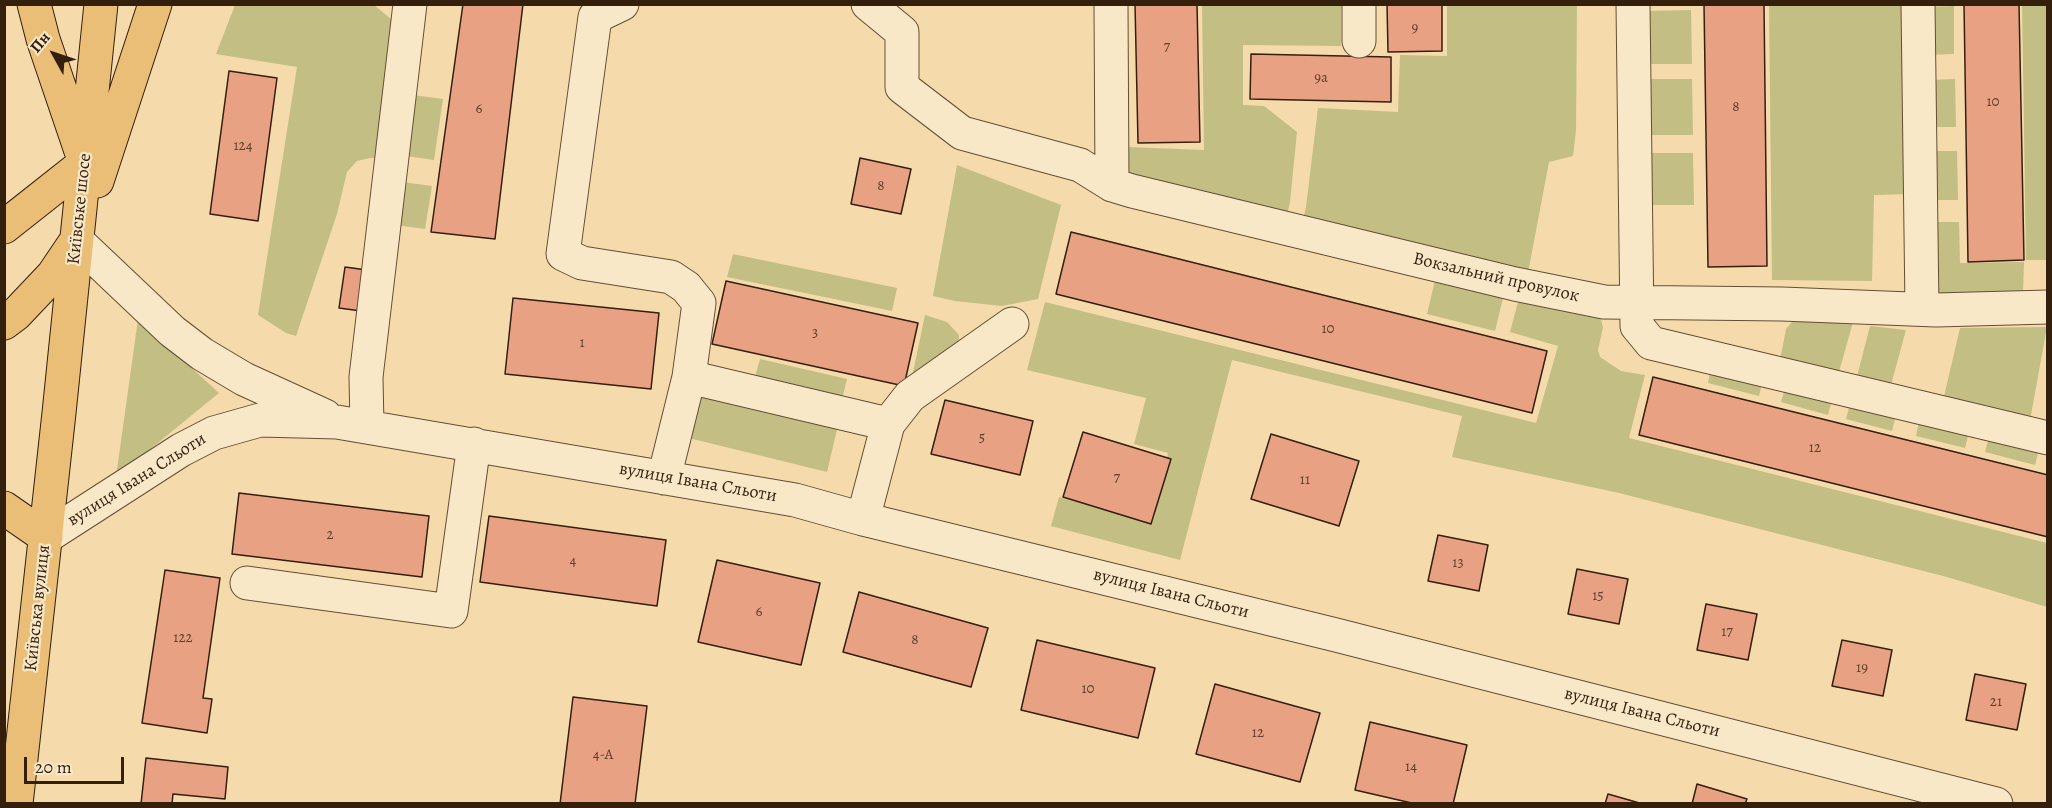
<!DOCTYPE html>
<html>
<head>
<meta charset="utf-8">
<style>
	body { margin:0 }
	#map { position:relative; width:2052px; height:808px; overflow:hidden; background:#f5dbab; font-family:Alegreya,serif }
	canvas { display:block }
	.frame { position:absolute; inset:0; border:6px solid #341f0d; pointer-events:none }
	.north { position:absolute; left:24px; top:24px; width:60px; height:60px; -webkit-text-stroke:4px #f8e8c8; paint-order:stroke; rotate:310deg; font-size:16px; font-weight:700; line-height:24px; text-align:center; color:#341f0d }
	.north::after { content:''; display:block; margin:auto; width:21px; height:27px; background:#341f0d; clip-path:polygon(50% 0,100% 100%,50% 72%,0 100%) }
	.scale { position:absolute; left:24px; top:757px; width:100px; height:27px; box-sizing:border-box; border:3px solid #341f0d; border-top:0; padding-left:8px; font-size:18px; line-height:21px; white-space:nowrap; color:#341f0d; -webkit-text-stroke:4px #f8e8c8; paint-order:stroke }
</style>
</head>
<body>
<div id="map">
<canvas width="2052" height="808"></canvas>
<div class="frame"></div>
<div class="north">Пн</div>
<div class="scale">20 m</div>
</div>
<script>
const ctx = document.querySelector('canvas').getContext('2d');
ctx.lineJoin = 'round';
function paint(path, color) {
  ctx.fillStyle = color;
  ctx.fill(path, 'evenodd');
}
function shape(rows) {
  const path = new Path2D();
  for (const r of rows) {
    path.moveTo(r[0], r[1]);
    for (let i = 2; i < r.length; i += 2) path.lineTo(r[i], r[i + 1]);
  }
  return path;
}
function trace(path, color, width, dash) {
  ctx.strokeStyle = color;
  ctx.lineWidth = width;
  ctx.lineCap = dash ? 'butt' : 'round';
  ctx.setLineDash(dash || []);
  ctx.stroke(path);
}
function label(font, color, halo, rows, align = 'center') {
  ctx.font = font + ' Alegreya,serif';
  ctx.lineWidth = 4.5;
  ctx.setLineDash([]);
  ctx.textBaseline = 'middle';
  ctx.strokeStyle = halo;
  ctx.fillStyle = color;
  for (const [text, x, y, turn = 0] of rows) {
    ctx.save();
    ctx.translate(x, y);
    ctx.rotate((+turn || 0) * Math.PI / 180);
    ctx.textAlign = isNaN(turn) ? turn : align;
    if (halo) ctx.strokeText(text, 0, 0);
    ctx.fillText(text, 0, 0);
    ctx.restore();
  }
}
paint(shape([
	[235,5,374,5,391,19,395,37,380,158,370,158,357,161,347,172,337,214,296,336,286,333,258,315,297,67,216,54],
	[1202,5,1341,5,1341,46,1243,45,1243,105,1264,106,1297,132,1290,202,1286,219,1128,181,1128,147,1204,150],
	[1447,5,1577,5,1576,130,1573,156,1549,162,1527,278,1302,224,1306,207,1318,108,1398,112,1400,55,1447,56],
	[1769,5,1911,5,1913,194,1874,195,1872,281,1772,280],
	[2022,5,2047,5,2047,260,2026,260],
	[1954,6,1954,54,1927,55,1926,7],
	[1691,10,1692,64,1647,64,1646,11],
	[1647,79,1692,79,1693,135,1648,135],
	[1955,79,1956,127,1928,127,1928,80],
	[413,95,443,99,434,160,406,156],
	[1929,151,1957,151,1958,200,1930,200],
	[1648,153,1693,153,1694,205,1649,205],
	[957,165,1061,205,1038,299,1002,306,955,301,933,296],
	[402,182,432,186,425,229,396,225],
	[1930,222,1959,222,1960,263,2024,262,2023,292,1941,293,1936,291],
	[733,254,897,288,892,311,727,277],
	[1437,272,1505,290,1495,331,1427,314],
	[1520,294,1596,314,1601,320,1603,327,1598,350,1600,357,1621,371,1645,375,1629,438,2047,543,2047,607,1947,577,1619,493,1452,457,1462,416,1232,360,1180,560,1051,526,1059,497,1153,521,1168,453,1134,444,1146,398,1027,370,1045,302,1536,423,1558,346,1510,332],
	[925,315,947,322,959,335,959,344,911,382],
	[1855,315,1837,379,1779,365,1786,329,1797,316],
	[138,319,219,393,116,477],
	[1870,326,1906,330,1889,392,1855,384],
	[2047,327,2029,426,1942,405,1960,328],
	[760,359,847,379,841,403,753,384],
	[1711,367,1763,379,1759,396,1708,383],
	[1786,385,1833,396,1828,415,1781,402],
	[701,389,839,421,827,472,689,438],
	[1851,400,1897,411,1892,431,1846,419],
	[1920,417,1970,428,1965,448,1916,436],
	[1990,433,2040,445,2035,465,1985,452]
]), '#c2be84');
const building = shape([
	[463,4,523,4,495,239,431,232,463,4],
	[1135,4,1197,4,1200,142,1138,143,1135,4],
	[1387,4,1442,4,1442,51,1388,52,1387,4],
	[1704,4,1764,4,1767,266,1708,267,1704,4],
	[1964,4,2019,4,2024,260,1968,262,1964,4],
	[1251,54,1391,57,1391,102,1250,99,1251,54],
	[229,71,277,78,258,221,210,214,229,71],
	[860,158,911,169,901,214,851,204,860,158],
	[1071,232,1547,351,1532,413,1056,294,1071,232],
	[345,267,367,270,361,311,339,308,345,267],
	[726,281,918,323,904,386,712,344,726,281],
	[513,298,659,313,651,389,505,374,513,298],
	[1653,377,2048,475,2048,537,1639,435,1653,377],
	[945,400,1033,421,1020,475,931,454,945,400],
	[1083,432,1171,459,1151,524,1063,497,1083,432],
	[1271,434,1359,461,1339,526,1251,499,1271,434],
	[239,493,429,516,422,577,232,554,239,493],
	[489,516,666,540,657,606,480,582,489,516],
	[1438,535,1488,545,1479,591,1428,581,1438,535],
	[717,560,820,583,801,665,698,642,717,560],
	[1577,569,1628,579,1619,624,1568,614,1577,569],
	[165,570,220,578,203,698,212,699,207,733,142,723,165,570],
	[859,592,988,628,971,687,843,652,859,592],
	[1706,604,1757,614,1748,660,1697,650,1706,604],
	[1037,640,1155,668,1138,738,1021,710,1037,640],
	[1842,640,1892,650,1883,696,1832,686,1842,640],
	[1975,674,2026,684,2017,730,1966,720,1975,674],
	[1215,684,1320,713,1300,782,1196,754,1215,684],
	[573,697,647,706,635,804,560,804,573,697],
	[1370,722,1467,745,1453,804,1416,804,1355,790,1370,722],
	[146,758,228,767,225,799,173,794,172,804,141,804,146,758],
	[1697,784,1747,799,1745,804,1692,804,1697,784],
	[1608,794,1643,804,1605,804,1608,794]
]);
paint(building, '#e8a183');
trace(building, '#341f0d', 1.5);
const minor = shape([
	[622,4,595,17,563,254,582,263,671,277,686,287,699,303,689,377,664,478],
	[868,4,902,32,902,87,962,133,1080,165,1112,185,1132,191,1515,284,1604,302,1782,304,1936,310,2048,307],
	[1111,4,1112,185],
	[1359,4,1359,41],
	[1633,4,1637,326,1651,343,2048,438],
	[1918,4,1922,309],
	[77,241,172,331,202,354,244,379,325,416],
	[689,377,888,424],
	[367,426,366,377,410,4],
	[863,519,888,424,910,396,1012,324],
	[46,537,181,450,214,433,260,420,337,422,795,500,863,519,1336,635,1996,804],
	[247,583,451,611,474,444]
]);
const major = shape([
	[34,4,43,39,81,151],
	[97,181,155,4],
	[4,227,85,163],
	[4,323,16,314,53,275,76,241],
	[4,508,46,537],
	[16,804,59,413,101,4]
]);
trace(minor, '#644e34', 35);
trace(major, '#341f0d', 35);
trace(minor, '#f8e8c8', 33);
trace(major, '#eabe76', 33);
label('15px', '#61402a', null, [
	["9",1415,28],
	["7",1167,47],
	["9а",1321,78],
	["10",1993,102],
	["8",1736,107],
	["6",479,109],
	["124",243,146],
	["8",881,186],
	["10",1328,329],
	["3",815,333],
	["1",582,343],
	["5",982,438],
	["12",1815,448],
	["7",1117,478],
	["11",1305,480],
	["2",330,535],
	["4",573,561],
	["13",1458,563],
	["15",1598,596],
	["6",759,612],
	["17",1727,632],
	["122",183,638],
	["8",915,640],
	["19",1862,668],
	["10",1088,689],
	["21",1996,702],
	["12",1258,733],
	["4-А",603,755],
	["14",1411,767]
]);
label('18px', '#341f0d', '#f8e8c8', [
	["Київське шосе",80,209,-84],
	["Вокзальний провулок",1496,278,13],
	["вулиця Івана Сльоти",137,480,-32],
	["вулиця Івана Сльоти",698,483,10],
	["вулиця Івана Сльоти",1171,594,14],
	["Київська вулиця",38,608,-84],
	["вулиця Івана Сльоти",1642,713,14]
]);
</script>
</body>
</html>
